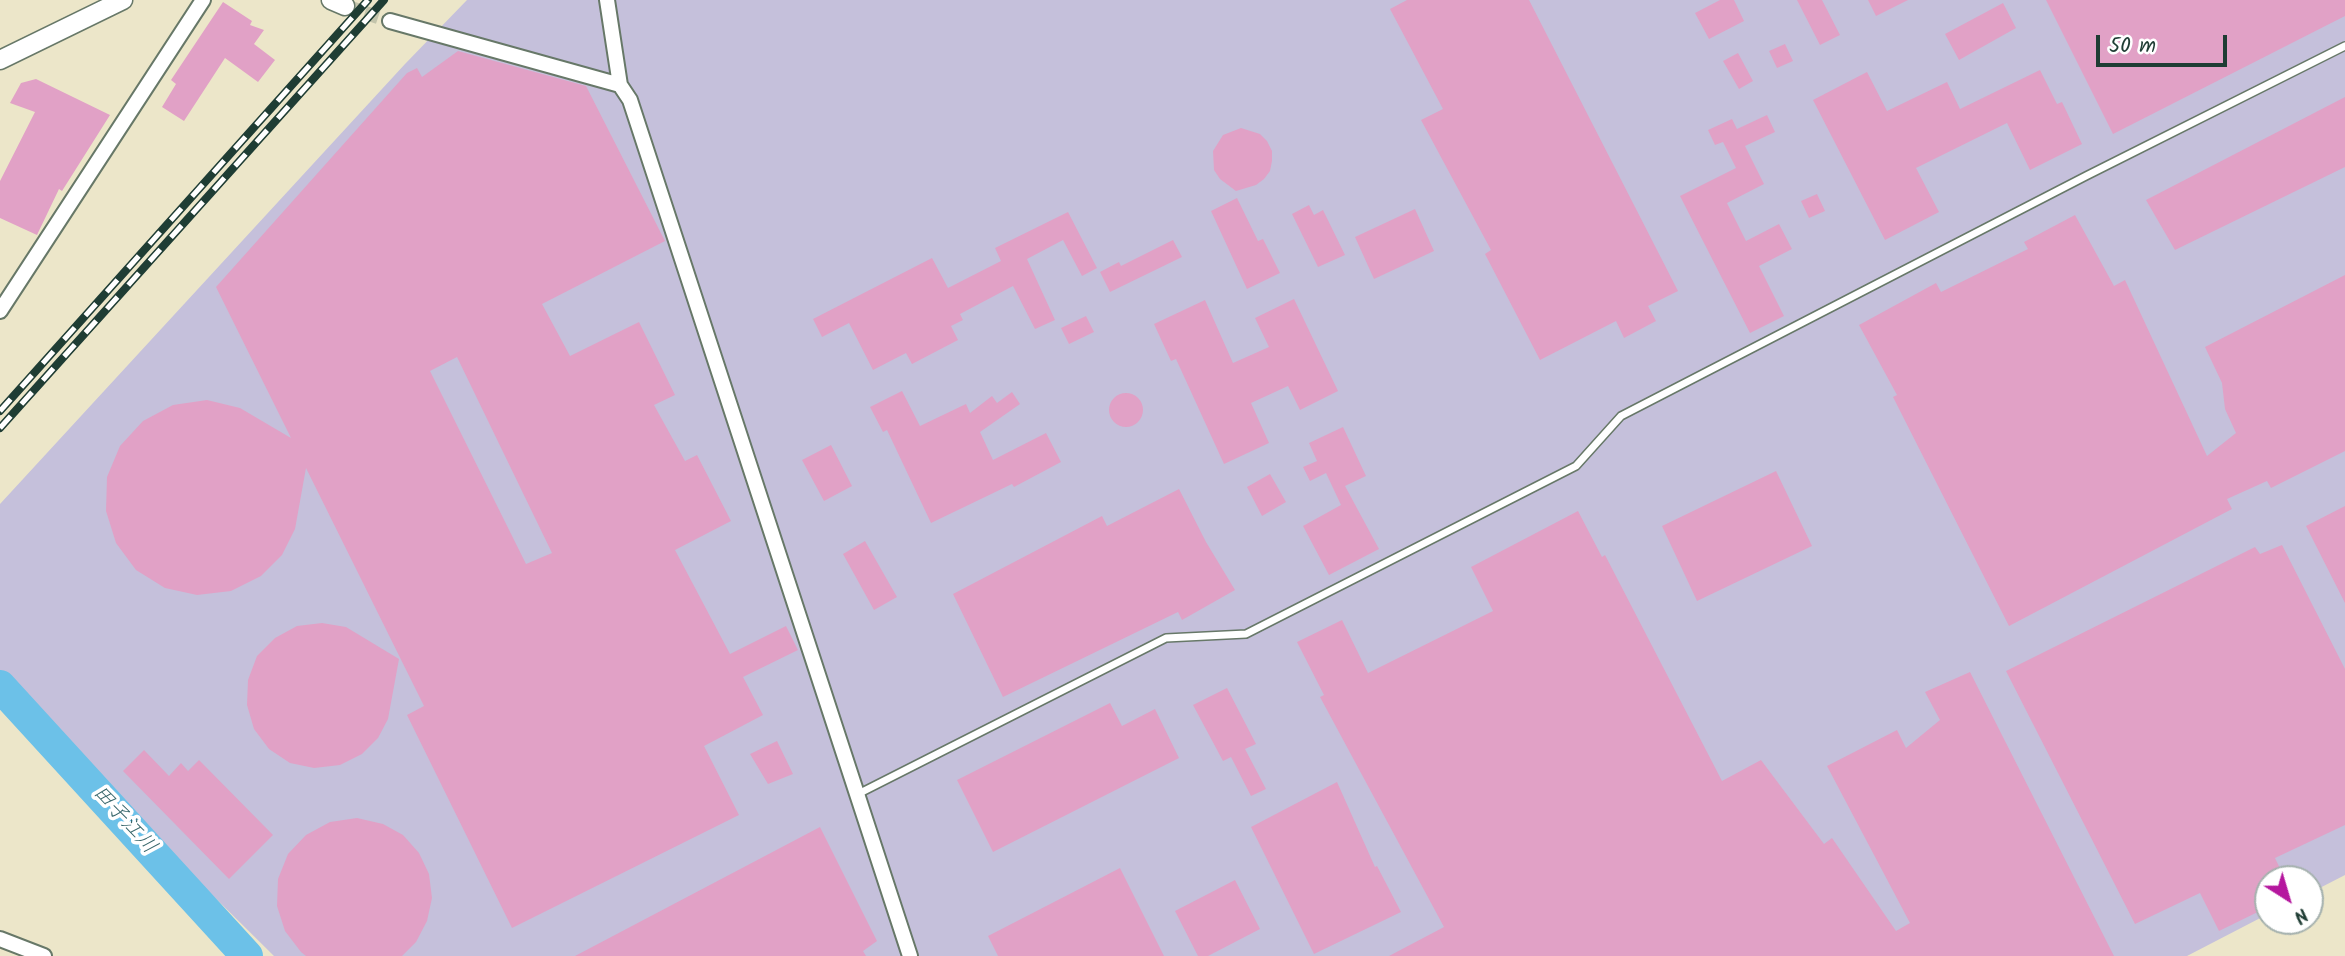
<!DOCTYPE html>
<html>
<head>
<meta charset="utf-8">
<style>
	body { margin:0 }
	#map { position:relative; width:2345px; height:956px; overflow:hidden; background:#ece6c9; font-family:Kalam,sans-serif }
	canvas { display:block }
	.north { position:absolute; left:2254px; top:865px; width:70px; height:70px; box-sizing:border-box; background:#fff; border:2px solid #a5b1ae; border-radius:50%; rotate:143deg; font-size:19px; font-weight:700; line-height:28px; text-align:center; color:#1f3d34 }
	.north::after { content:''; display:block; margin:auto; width:24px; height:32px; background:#b5179e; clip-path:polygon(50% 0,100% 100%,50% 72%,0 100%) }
	.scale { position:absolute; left:2096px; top:35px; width:131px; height:32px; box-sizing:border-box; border:4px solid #1f3d34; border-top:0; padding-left:9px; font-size:21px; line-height:24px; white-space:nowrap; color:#1f3d34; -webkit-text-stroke:5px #fff; paint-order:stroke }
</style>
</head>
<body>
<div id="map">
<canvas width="2345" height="956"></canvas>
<div class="north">N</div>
<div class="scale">50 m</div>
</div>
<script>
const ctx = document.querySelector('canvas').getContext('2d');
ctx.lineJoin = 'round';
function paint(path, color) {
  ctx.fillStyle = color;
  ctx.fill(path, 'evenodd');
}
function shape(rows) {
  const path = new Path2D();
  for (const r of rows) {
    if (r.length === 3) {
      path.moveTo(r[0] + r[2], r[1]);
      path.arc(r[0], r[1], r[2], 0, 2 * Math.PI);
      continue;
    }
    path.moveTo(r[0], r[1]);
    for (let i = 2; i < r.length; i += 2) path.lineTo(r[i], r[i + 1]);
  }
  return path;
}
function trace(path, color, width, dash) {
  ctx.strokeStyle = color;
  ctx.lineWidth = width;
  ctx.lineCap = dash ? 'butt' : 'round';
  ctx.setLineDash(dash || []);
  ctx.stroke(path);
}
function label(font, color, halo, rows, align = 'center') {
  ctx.font = font + ' Kalam,"Klee One",sans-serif';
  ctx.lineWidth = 7;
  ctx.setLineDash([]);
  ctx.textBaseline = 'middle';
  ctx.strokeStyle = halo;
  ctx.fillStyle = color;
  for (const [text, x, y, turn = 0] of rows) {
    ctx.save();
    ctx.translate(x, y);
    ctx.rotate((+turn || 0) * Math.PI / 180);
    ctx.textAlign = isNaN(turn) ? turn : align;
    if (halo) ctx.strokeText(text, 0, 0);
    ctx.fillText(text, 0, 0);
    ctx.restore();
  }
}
paint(shape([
	[467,0,2345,0,2345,875,2310,893,2310,879,2268,879,2268,914,2187,956,274,956,0,685,0,504,405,64]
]), '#c5c0db');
trace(shape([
	[0,686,247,956]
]), '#6cc1e8', 32);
paint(shape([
	[1407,0,1529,0,1678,291,1648,306,1656,321,1624,338,1616,321,1540,360,1485,254,1491,250,1421,120,1443,109,1390,9],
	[1720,0,1734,0,1744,21,1709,39,1695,13],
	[1797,0,1822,0,1840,35,1820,45],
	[1868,0,1908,0,1876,16],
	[2046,0,2345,0,2345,16,2113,134],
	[223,2,252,21,250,25,264,30,254,44,275,60,258,82,225,58,184,121,162,107,176,84,171,80],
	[2003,3,2016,28,1959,60,1945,34],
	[1785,44,1793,61,1777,68,1769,51],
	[458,51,586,86,665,241,542,304,570,356,639,322,675,395,654,405,685,461,697,455,731,521,675,550,730,654,786,626,798,650,743,677,763,715,704,746,739,815,512,928,407,715,424,706,306,468,295,529,282,555,261,576,231,591,197,595,165,588,136,570,116,543,106,511,107,477,120,446,143,421,173,405,207,400,240,408,291,438,216,287,407,73,417,68,422,77],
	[457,357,552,553,526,564,430,371],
	[1738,53,1753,81,1739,89,1723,61],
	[2040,70,2057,104,2062,102,2082,144,2030,170,2007,123,1916,168,1939,212,1885,240,1813,100,1867,72,1887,111,1947,82,1960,109],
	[36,79,110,115,62,191,59,189,37,235,0,218,0,181,35,112,10,103,21,83],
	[2345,97,2345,167,2175,250,2146,200],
	[1767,115,1775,132,1745,146,1764,184,1727,203,1746,241,1779,224,1792,249,1759,266,1784,316,1750,333,1680,196,1736,168,1723,142,1715,145,1708,130,1732,119,1737,129],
	[1241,128,1260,134,1267,141,1272,151,1272,161,1270,171,1264,179,1256,185,1236,191,1220,179,1214,170,1213,151,1223,135],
	[1817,194,1825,211,1809,218,1801,201],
	[1237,198,1258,241,1263,239,1280,273,1247,289,1211,211],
	[1309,205,1314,215,1323,210,1345,255,1318,267,1292,214],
	[1415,209,1434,251,1374,279,1355,237],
	[1068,212,1097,268,1082,276,1063,240,1027,259,1055,320,1035,329,1013,286,960,314,963,320,951,326,958,340,912,364,906,353,873,370,849,323,822,337,813,319,932,258,948,288,1001,261,995,248],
	[2075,215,2114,286,2125,280,2207,456,2236,433,2225,409,2222,383,2205,347,2345,275,2345,451,2271,488,2267,481,2227,499,2232,509,2009,626,1893,397,1897,395,1859,325,1936,283,1941,292,2028,249,2024,242],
	[1173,240,1182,257,1110,292,1100,272,1119,262,1121,266],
	[1294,299,1338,391,1300,410,1288,386,1251,403,1269,443,1224,464,1176,359,1171,361,1154,324,1205,300,1233,363,1269,347,1255,318],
	[1086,316,1094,332,1069,344,1061,328],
	[902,391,920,426,966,404,970,413,992,396,997,403,1012,392,1020,404,980,432,993,460,1046,433,1061,462,1014,487,1012,484,931,523,887,430,883,432,870,407],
	[1126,410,17],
	[1343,427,1366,476,1345,486,1379,549,1329,575,1303,526,1341,505,1326,473,1310,481,1303,467,1317,461,1309,443],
	[831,445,852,486,824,501,802,460],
	[1776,471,1812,546,1697,601,1662,526],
	[1270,474,1286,502,1262,516,1247,487],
	[1179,489,1206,542,1235,590,1182,620,1178,612,1003,697,953,594,1102,516,1107,526],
	[2345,506,2345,603,2306,526],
	[1578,511,1602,557,1605,555,1722,781,1761,760,1824,844,1832,838,1896,931,1910,923,1827,766,1897,730,1906,748,1940,720,1925,692,1970,672,2114,956,1389,956,1444,927,1320,697,1324,695,1297,642,1342,620,1368,673,1493,611,1471,567],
	[865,541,897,597,874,610,843,554],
	[2282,545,2345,669,2345,825,2275,858,2285,879,2268,879,2268,907,2219,931,2200,893,2135,924,2006,671,2255,547,2260,554],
	[322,623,346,627,399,659,388,719,378,738,362,754,340,765,314,768,290,763,269,749,254,729,247,705,248,680,257,656,275,638,297,626],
	[1227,688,1256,744,1245,749,1266,789,1251,796,1231,757,1223,761,1193,705],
	[1110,703,1122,726,1155,709,1179,758,993,852,957,780],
	[777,741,793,774,768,784,750,754],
	[144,750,169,776,181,763,188,771,199,760,273,835,229,879,123,771],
	[1337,782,1375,867,1377,866,1401,912,1314,954,1251,827],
	[357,818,383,824,403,835,419,853,429,874,432,898,427,921,416,942,402,956,306,956,301,952,285,931,277,906,278,879,288,854,306,835,330,822],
	[820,827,877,941,863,951,866,956,575,956],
	[1120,868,1164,956,998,956,988,936],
	[1235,880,1260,929,1208,956,1198,956,1175,911]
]), '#e1a1c6');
trace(shape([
	[345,6,390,21]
]), '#c3c4ab', 14, [14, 7]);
const service = shape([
	[858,794,1166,638,1246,634,1576,466,1621,416,2086,176,2345,46]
]);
const minor = shape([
	[607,0,620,85],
	[390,21,620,85,630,100,910,956],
	[0,311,203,0],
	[0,939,44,956]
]);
const tertiary = shape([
	[331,0,345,6],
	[0,60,123,0]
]);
trace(service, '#677868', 10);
trace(minor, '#677868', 18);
trace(tertiary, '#677868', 21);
trace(service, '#fff', 7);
trace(minor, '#fff', 14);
trace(tertiary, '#fff', 18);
const rail = shape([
	[0,411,368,0],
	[0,428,384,0]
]);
trace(rail, '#1f3d34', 8);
trace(rail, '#fff', 5, [16]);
label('italic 21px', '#36656a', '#fff', [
	["田子江川",123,821,48]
]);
</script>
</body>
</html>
